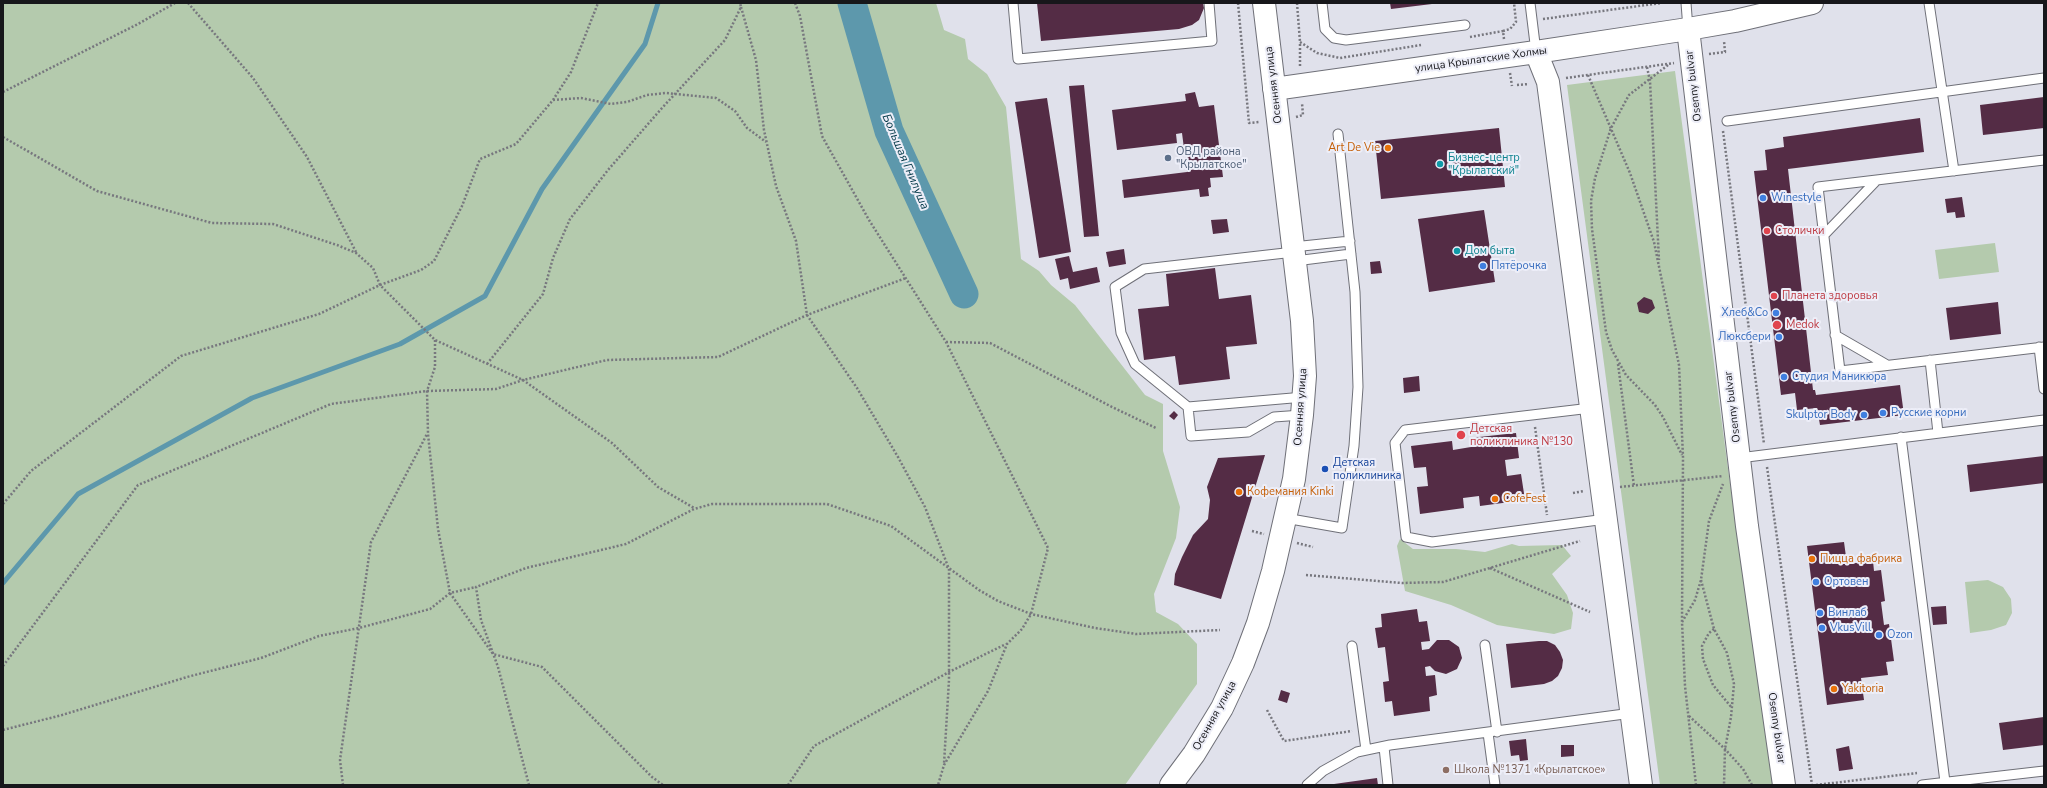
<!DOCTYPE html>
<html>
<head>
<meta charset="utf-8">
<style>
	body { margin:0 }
	#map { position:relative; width:2047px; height:788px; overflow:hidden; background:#e0e1eb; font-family:"Nunito Sans",sans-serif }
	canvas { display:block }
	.frame { position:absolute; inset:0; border:4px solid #17171b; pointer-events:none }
</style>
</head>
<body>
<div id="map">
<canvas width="2047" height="788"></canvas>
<div class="frame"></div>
</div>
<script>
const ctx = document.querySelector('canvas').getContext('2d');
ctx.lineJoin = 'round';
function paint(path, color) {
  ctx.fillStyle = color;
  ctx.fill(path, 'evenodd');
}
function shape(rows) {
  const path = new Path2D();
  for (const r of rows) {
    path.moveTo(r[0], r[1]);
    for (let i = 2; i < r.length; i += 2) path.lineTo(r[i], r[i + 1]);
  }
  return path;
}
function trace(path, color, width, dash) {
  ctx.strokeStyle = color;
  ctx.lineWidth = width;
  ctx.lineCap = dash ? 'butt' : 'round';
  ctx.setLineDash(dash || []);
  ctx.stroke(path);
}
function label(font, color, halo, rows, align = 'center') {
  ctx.font = font + ' "Nunito Sans",sans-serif';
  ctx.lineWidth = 4;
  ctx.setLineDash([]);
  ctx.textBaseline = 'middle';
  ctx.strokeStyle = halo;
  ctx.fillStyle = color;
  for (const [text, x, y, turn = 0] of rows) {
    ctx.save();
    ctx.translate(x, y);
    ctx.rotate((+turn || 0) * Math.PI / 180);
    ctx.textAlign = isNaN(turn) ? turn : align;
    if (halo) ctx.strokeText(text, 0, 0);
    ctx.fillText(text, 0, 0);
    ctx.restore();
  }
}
paint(shape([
	[3,3,936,3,944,30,965,39,968,59,987,74,1006,107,1021,259,1039,271,1051,285,1075,305,1145,395,1163,404,1163,451,1180,507,1176,538,1154,594,1156,612,1178,624,1197,644,1197,684,1125,785,3,785],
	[1675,71,1729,476,1774,785,1660,785,1567,85],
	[1995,243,1999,272,1939,279,1935,250],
	[1400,539,1413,549,1456,549,1485,552,1512,544,1519,546,1562,545,1571,556,1552,574,1567,595,1573,613,1571,629,1554,634,1497,625,1451,605,1405,591,1397,546],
	[1988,580,2003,587,2011,599,2012,613,2006,625,1991,630,1970,633,1965,582]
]), '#b4caad');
trace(shape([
	[3,583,78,494,252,398,400,344,485,296,542,189,645,44,658,3]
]), '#5d98ac', 5);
trace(shape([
	[852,3,889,131,964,294]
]), '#5d98ac', 29);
paint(shape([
	[1037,3,1203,3,1204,8,1199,20,1192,25,1179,29,1041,41],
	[1390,3,1432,3,1432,4,1391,9],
	[1084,85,1099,236,1084,237,1069,86],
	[1195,92,1199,107,1214,105,1223,177,1210,178,1211,187,1208,188,1209,196,1200,197,1199,189,1124,198,1122,180,1187,172,1182,133,1176,134,1177,143,1117,150,1112,110,1186,101,1185,94],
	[2044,97,2044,128,1983,135,1980,105],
	[1047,98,1071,252,1039,258,1015,102],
	[1920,118,1924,152,1788,169,1813,390,1815,390,1816,395,1900,385,1904,415,1820,425,1817,408,1797,410,1795,393,1781,395,1754,171,1767,170,1765,150,1784,147,1783,137],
	[1499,128,1505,187,1381,199,1375,141],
	[1962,197,1965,217,1956,218,1955,212,1947,213,1945,199],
	[1484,210,1495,282,1429,292,1418,219],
	[1227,219,1229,232,1213,234,1211,220],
	[1124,249,1126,264,1109,267,1106,252],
	[1069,256,1073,272,1097,267,1100,282,1070,289,1068,278,1060,280,1055,259],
	[1380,261,1382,273,1371,274,1370,262],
	[1215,268,1219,299,1251,295,1257,344,1226,347,1230,379,1179,385,1175,356,1144,360,1138,309,1169,306,1166,274],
	[1644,297,1652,300,1655,308,1648,314,1639,312,1637,303],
	[1998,302,2001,334,1950,340,1946,308],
	[1419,376,1420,391,1404,393,1403,378],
	[1174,411,1178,415,1174,420,1169,416],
	[1516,433,1519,458,1505,460,1507,476,1521,474,1525,500,1480,506,1479,496,1463,498,1464,508,1420,514,1417,487,1428,486,1426,467,1414,468,1411,446,1452,441,1453,450,1471,447,1470,438],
	[1265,455,1221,599,1174,585,1175,574,1182,557,1193,535,1208,519,1210,500,1207,487,1218,458],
	[2044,456,2044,483,1970,492,1967,465],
	[1844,542,1847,564,1873,561,1874,571,1881,570,1885,601,1881,602,1884,625,1889,624,1894,661,1886,662,1888,675,1861,678,1864,700,1827,705,1807,546],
	[1946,606,1947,624,1933,625,1931,607],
	[1417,609,1419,622,1427,621,1430,641,1421,642,1422,650,1429,649,1437,640,1449,640,1459,647,1462,658,1457,669,1446,674,1435,671,1430,666,1425,667,1426,676,1435,675,1437,695,1429,697,1430,711,1394,716,1392,701,1385,702,1383,682,1389,681,1385,647,1378,648,1375,628,1382,627,1381,614],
	[1539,641,1547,641,1555,645,1560,652,1563,660,1562,668,1558,676,1552,681,1544,684,1511,688,1506,644],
	[1281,690,1290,693,1287,703,1278,700],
	[2044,717,2044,745,2003,750,1999,723],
	[1526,739,1528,760,1520,761,1519,755,1511,756,1509,741],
	[1561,745,1574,745,1574,756,1561,757],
	[1849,746,1853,769,1839,771,1836,749],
	[1377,778,1378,785,1334,785,1334,784]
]), '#542c45');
const lane = shape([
	[1013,3,1018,59,1212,41,1209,3],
	[1322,3,1325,29,1334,38,1346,40,1465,25],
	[1530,3,1536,52],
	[1686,3,1688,29],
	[1929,3,1954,171],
	[1727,121,2044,78],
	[2044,160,1818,187,1840,371,2044,347],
	[1824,235,1877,180],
	[1293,247,1350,241],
	[1294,252,1144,269,1115,287,1121,333,1135,364,1188,407,1304,397],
	[1295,261,1351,254],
	[1835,335,1887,365],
	[2039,347,2044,389],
	[1930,360,1938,433],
	[1188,407,1191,436,1248,432,1274,417,1302,415],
	[1591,408,1405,430,1395,443,1406,537,1432,542,1606,519],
	[1901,437,1945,782],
	[1739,458,2044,420],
	[1285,518,1342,528,1354,446,1358,387,1355,292,1338,134],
	[1485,645,1497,732],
	[1352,646,1366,750],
	[1488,733,1495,785],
	[1384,747,1388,785],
	[1307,785,1323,771,1357,752,1390,745,1632,713],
	[1922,785,2044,771]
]);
const secondary = shape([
	[1688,29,1747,526,1784,785],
	[1536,52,1548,82,1641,785],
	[1274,89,1536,52,1688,29,1735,21,1812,3],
	[1171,785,1194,754,1222,708,1243,663,1258,623,1273,571,1294,479,1302,415,1305,376,1302,321,1264,3]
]);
trace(lane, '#6f7078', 11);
trace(secondary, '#6f7078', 24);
trace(shape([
	[188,3,253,78,307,157,356,252],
	[795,3,800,16,822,136,869,220,946,342,1048,548,1031,614,1022,629,1007,644,988,691,944,765,938,785],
	[1238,3,1249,123,1259,122],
	[1297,3,1300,42],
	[741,7,756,60,764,130,776,186,796,241,807,315,857,388,898,457,925,507,949,569,949,680,944,764],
	[1543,19,1661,3],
	[1470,37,1503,31],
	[1504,39,1503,31,1510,29,1516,22,1514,3],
	[1709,54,1725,52,1724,41],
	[1668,65,1629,95,1611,128,1595,178,1591,201,1592,229,1606,332,1612,350,1626,375,1655,405,1663,417,1682,455],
	[1300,66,1300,42,1317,53,1340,58,1421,45],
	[1647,67,1650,81,1659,260],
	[1510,73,1512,86],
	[1588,75,1630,173,1654,242,1679,365,1683,457,1682,622,1685,686,1696,785],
	[1566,78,1674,63],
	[1517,85,1529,84],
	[3,92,138,24,175,3],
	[553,100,581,98,611,104,627,102,647,95,666,93,716,98,735,111,747,128,766,142],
	[1296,117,1303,115,1302,103],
	[1723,131,1764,444],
	[3,137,97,191,212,223,273,224,337,245,356,253,373,268,380,285,435,340,523,380,612,443,658,487,694,508],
	[435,340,435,367,427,391,428,434,438,529,450,593,493,654,542,667,652,777,663,785],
	[946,342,990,343,1112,407,1156,428],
	[487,364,543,294,553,258,570,219,608,170,662,108,725,40,741,7,740,3],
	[1618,364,1634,486],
	[1535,427,1547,515],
	[1767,467,1812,785],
	[1620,487,1723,476],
	[1573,493,1584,491],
	[3,504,31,471,181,356,319,314,380,285,421,270,434,261,462,206,480,159,516,144,553,100,571,72,598,3],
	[1252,531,1264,534],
	[1297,543,1313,547],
	[1490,568,1590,612],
	[1306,575,1402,583,1443,582,1580,541],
	[1701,580,1714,629,1727,653,1734,684,1731,717,1725,749,1724,785],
	[1682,622,1695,600,1701,580,1709,521,1723,484],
	[1714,629,1709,633,1702,646,1703,659,1713,685,1732,708],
	[3,666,138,485,331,404,427,391,496,389,523,380,607,360,718,357,807,315,906,278],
	[1267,710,1284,741,1352,731],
	[1689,716,1725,749,1743,769,1752,785],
	[3,730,62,715,187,677,261,658,319,636,359,628,430,609,450,593,476,587],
	[343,785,340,760,371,542,427,434],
	[529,785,498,667,481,620,476,587,526,568,626,544,694,509,712,504,827,504,891,526,979,590,998,601,1031,614,1095,628,1136,634,1220,630],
	[788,785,814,746,949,672,1006,644],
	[1816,785,1917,773]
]), '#77777e', 2.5, [2, 2]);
trace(lane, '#fff', 9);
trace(secondary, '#fff', 22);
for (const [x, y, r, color] of [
	[1388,148,4,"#e8710a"],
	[1168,158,4,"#5c6f8a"],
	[1440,164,4,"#0f9aa8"],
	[1763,198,4,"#3f7fe0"],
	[1767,231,4,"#e0444e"],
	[1457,251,4,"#0f9aa8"],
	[1483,266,4,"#3f7fe0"],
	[1774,296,4,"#e0444e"],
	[1776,313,4,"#3f7fe0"],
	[1777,325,5,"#e0444e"],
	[1779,337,4,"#3f7fe0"],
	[1784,377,4,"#3f7fe0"],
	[1883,413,4,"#3f7fe0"],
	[1864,415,4,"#3f7fe0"],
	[1461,435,5,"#e0444e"],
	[1325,469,4,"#1a4fb4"],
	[1239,492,4,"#e8710a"],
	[1495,499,4,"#e8710a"],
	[1812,559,4,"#e8710a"],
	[1816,582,4,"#3f7fe0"],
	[1820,613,4,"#3f7fe0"],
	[1822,628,4,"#3f7fe0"],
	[1879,635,4,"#3f7fe0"],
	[1834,689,4,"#e8710a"],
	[1446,770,4,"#8d6e63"]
]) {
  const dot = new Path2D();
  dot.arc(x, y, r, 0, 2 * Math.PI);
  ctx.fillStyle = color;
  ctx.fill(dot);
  trace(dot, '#edeef8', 1.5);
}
label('11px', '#17171b', '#edeef8', [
	["улица Крылатские Холмы",1481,60,-8],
	["Осенняя улица",1274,85,-97],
	["Osenny bulvar",1694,86,-97],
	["Осенняя улица",1301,407,-86],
	["Osenny bulvar",1733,407,-97],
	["Осенняя улица",1215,716,-61],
	["Osenny bulvar",1776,728,82]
]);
label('11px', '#c56008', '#edeef8', [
	["Art De Vie",1380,148,"right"],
	["Кофемания Kinki",1247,492],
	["CofeFest",1503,499],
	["Пицца фабрика",1820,559],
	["Yakitoria",1842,689]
], 'left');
label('11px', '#4e5e75', '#edeef8', [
	["ОВД района",1176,152],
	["\"Крылатское\"",1176,165]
], 'left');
label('11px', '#0d838f', '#edeef8', [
	["Бизнес-центр",1448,158],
	["\"Крылатский\"",1448,171],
	["Дом быта",1465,251]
], 'left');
label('11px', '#366cbe', '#edeef8', [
	["Winestyle",1771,198],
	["Пятёрочка",1491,266],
	["Хлеб&Co",1768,313,"right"],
	["Люксбери",1771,337,"right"],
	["Студия Маникюра",1792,377],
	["Русские корни",1891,413],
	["Skulptor Body",1856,415,"right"],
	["Ортовен",1824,582],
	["Винлаб",1828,613],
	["VkusVill",1830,628],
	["Ozon",1887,635]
], 'left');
label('11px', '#be3a42', '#edeef8', [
	["Столички",1775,231],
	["Планета здоровья",1782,296],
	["Medok",1786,325],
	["Детская",1470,429],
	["поликлиника №130",1470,442]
], 'left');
label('11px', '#164399', '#edeef8', [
	["Детская",1333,463],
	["поликлиника",1333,476]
], 'left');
label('11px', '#785e54', '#edeef8', [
	["Школа №1371 «Крылатское»",1454,770]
], 'left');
label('italic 12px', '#003746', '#edeef8', [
	["Большая Гнилуша",905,162,67]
]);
</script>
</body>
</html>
